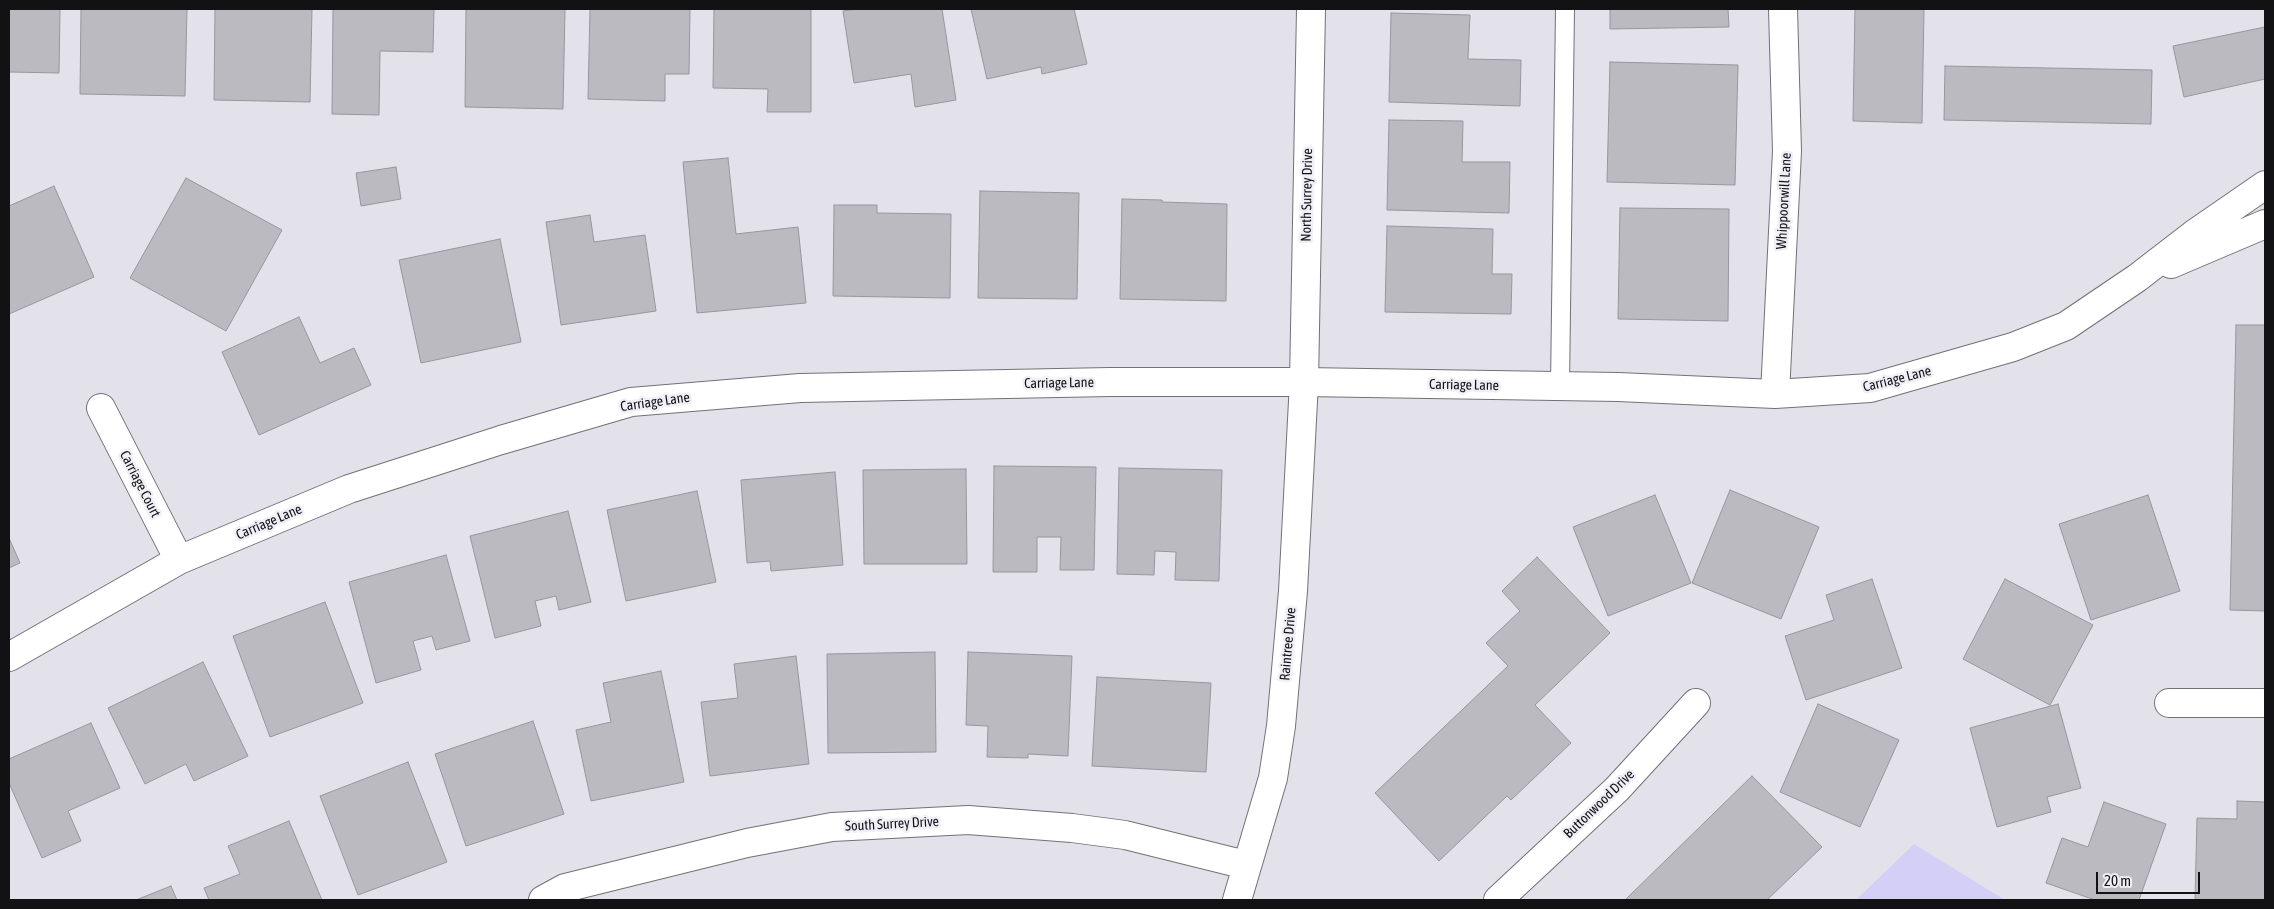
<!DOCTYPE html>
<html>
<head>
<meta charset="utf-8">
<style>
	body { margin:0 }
	#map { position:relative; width:2274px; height:909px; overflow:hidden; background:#e3e2ea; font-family:"Asap Condensed",sans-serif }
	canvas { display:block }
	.frame { position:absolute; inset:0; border:10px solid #121214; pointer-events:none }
	.scale { position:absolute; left:2096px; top:872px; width:104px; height:22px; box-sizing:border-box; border:2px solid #121214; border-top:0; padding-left:6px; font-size:15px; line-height:18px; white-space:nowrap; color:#121214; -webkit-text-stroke:4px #f0eff7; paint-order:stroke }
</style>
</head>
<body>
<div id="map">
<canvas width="2274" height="909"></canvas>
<div class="frame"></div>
<div class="scale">20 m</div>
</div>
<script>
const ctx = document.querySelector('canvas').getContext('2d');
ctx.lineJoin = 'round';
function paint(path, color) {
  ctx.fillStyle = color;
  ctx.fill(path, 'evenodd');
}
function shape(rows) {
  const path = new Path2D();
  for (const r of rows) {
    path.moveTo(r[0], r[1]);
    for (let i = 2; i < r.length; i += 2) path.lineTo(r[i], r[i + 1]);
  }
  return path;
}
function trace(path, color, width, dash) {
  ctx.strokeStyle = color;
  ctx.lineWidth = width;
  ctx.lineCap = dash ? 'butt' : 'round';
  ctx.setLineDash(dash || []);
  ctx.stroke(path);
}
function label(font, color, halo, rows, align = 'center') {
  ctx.font = font + ' "Asap Condensed",sans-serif';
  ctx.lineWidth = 5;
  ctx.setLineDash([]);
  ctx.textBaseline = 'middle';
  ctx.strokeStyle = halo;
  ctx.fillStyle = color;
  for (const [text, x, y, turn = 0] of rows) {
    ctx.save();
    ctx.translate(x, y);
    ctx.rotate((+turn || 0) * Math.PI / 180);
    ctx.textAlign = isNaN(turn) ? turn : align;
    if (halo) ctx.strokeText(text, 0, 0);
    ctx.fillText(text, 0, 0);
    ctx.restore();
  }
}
paint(shape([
	[1914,844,2005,900,1856,900]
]), '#d3cff7');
const building = shape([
	[9,9,60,9,59,73,9,72,9,9],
	[81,9,187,9,185,96,80,94,81,9],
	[215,9,312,9,310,102,214,100,215,9],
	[333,9,434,9,433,52,380,51,379,115,332,114,333,9],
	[466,9,565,9,563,109,465,107,466,9],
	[590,9,690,9,689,74,665,74,665,101,588,99,590,9],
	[714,9,811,9,811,112,767,112,768,89,713,88,714,9],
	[858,9,942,9,956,100,915,107,911,74,854,83,843,11,858,9],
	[971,9,1074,9,1087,64,1042,74,1041,67,987,79,971,9],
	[1610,9,1728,9,1729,27,1610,29,1610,9],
	[1855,9,1924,9,1922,123,1853,121,1855,9],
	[1391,13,1470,15,1468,59,1521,60,1520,106,1389,102,1391,13],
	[2265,27,2265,79,2184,97,2173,46,2265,27],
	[1610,62,1738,65,1735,185,1607,182,1610,62],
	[1945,66,2152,70,2151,124,1944,120,1945,66],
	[1389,120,1463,121,1462,162,1510,162,1509,213,1387,210,1389,120],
	[728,158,736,234,798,227,806,303,697,313,683,162,728,158],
	[396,167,401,199,361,206,356,173,396,167],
	[186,178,282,230,226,331,130,278,186,178],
	[54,186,94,277,9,314,9,206,54,186],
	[980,191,1079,193,1077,299,978,298,980,191],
	[1122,199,1162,200,1162,202,1227,204,1226,301,1120,299,1122,199],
	[834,205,877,205,877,213,951,214,950,298,833,296,834,205],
	[1620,208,1729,209,1728,321,1618,319,1620,208],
	[590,215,594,242,645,235,656,311,561,325,546,222,590,215],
	[1387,226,1493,229,1492,274,1512,274,1511,314,1385,312,1387,226],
	[500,239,521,342,421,363,399,260,500,239],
	[299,317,320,363,354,348,371,385,259,435,222,352,299,317],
	[2236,325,2265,325,2265,611,2230,610,2236,325],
	[994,466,1096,467,1094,570,1060,570,1061,537,1037,537,1037,572,993,572,994,466],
	[1119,468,1222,470,1219,581,1175,580,1176,552,1155,551,1154,575,1117,574,1119,468],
	[966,469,967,564,864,564,863,470,966,469],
	[835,472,843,565,771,571,770,561,747,563,741,480,835,472],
	[1730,490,1819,527,1781,619,1692,583,1730,490],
	[697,491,716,582,626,601,607,510,697,491],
	[1655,495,1691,583,1608,616,1573,527,1655,495],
	[2148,495,2180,591,2091,620,2059,524,2148,495],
	[568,511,591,602,559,610,556,596,535,601,541,626,495,638,470,536,568,511],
	[9,538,20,563,9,568,9,538],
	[446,555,470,641,436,650,432,636,413,641,421,670,376,683,349,582,446,555],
	[1537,557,1610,633,1535,705,1571,743,1511,800,1507,796,1439,861,1375,793,1508,666,1486,643,1520,611,1502,591,1537,557],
	[1872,579,1902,668,1806,700,1785,636,1834,620,1826,595,1872,579],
	[2005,579,2093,625,2050,705,1963,659,2005,579],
	[325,602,363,703,270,737,233,636,325,602],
	[935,652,936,752,828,753,827,654,935,652],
	[968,652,1072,656,1068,756,1028,754,1028,758,987,757,988,726,966,725,968,652],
	[796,656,809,764,710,776,701,702,738,698,734,664,796,656],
	[203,662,248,756,194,781,186,764,145,784,108,708,203,662],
	[661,671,684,782,591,801,576,730,611,722,603,683,661,671],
	[1097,677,1211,683,1206,772,1092,766,1097,677],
	[1818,704,1899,740,1860,827,1780,792,1818,704],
	[2058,704,2081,788,2047,797,2051,812,1997,827,1970,728,2058,704],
	[533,721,564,814,466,846,435,754,533,721],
	[91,723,120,788,68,811,81,841,42,858,9,783,9,759,91,723],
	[408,762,447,862,358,895,320,796,408,762],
	[1752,776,1822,847,1767,900,1625,900,1752,776],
	[2237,801,2265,802,2265,900,2195,900,2197,818,2237,819,2237,801],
	[2104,802,2166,824,2139,900,2095,900,2046,883,2062,838,2088,847,2104,802],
	[289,821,322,900,209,900,204,888,240,874,228,846,289,821],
	[171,886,177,900,136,900,171,886]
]);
paint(building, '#bbbac1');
trace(building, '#97969d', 1);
const service = shape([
	[1560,386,1565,9]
]);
const minor = shape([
	[2171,264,2265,224],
	[1775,394,1787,151,1783,9],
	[101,408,179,560],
	[9,657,179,560,349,489,501,440,631,402,800,388,1110,382,1304,382,1618,387,1775,394,1870,388,2013,347,2066,326,2137,278,2194,234,2265,185],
	[2169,703,2265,703],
	[543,900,565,888,747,843,832,827,968,820,1072,828,1125,835,1246,865],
	[1237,900,1273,778,1281,726,1293,591,1304,382,1311,9],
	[1498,900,1617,789,1696,703]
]);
trace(service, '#727178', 20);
trace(minor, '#727178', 30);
trace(service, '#fff', 18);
trace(minor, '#fff', 28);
label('14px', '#121214', '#f0eff7', [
	["North Surrey Drive",1307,195,-89],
	["Whippoorwill Lane",1784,201,-87],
	["Carriage Lane",1897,379,-14],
	["Carriage Lane",1059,383,-1],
	["Carriage Lane",1464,385,1],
	["Carriage Lane",655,402,-8],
	["Carriage Court",140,484,63],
	["Carriage Lane",269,522,-23],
	["Raintree Drive",1288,644,-85],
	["Buttonwood Drive",1599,804,-44],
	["South Surrey Drive",892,824,-3]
]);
</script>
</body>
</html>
